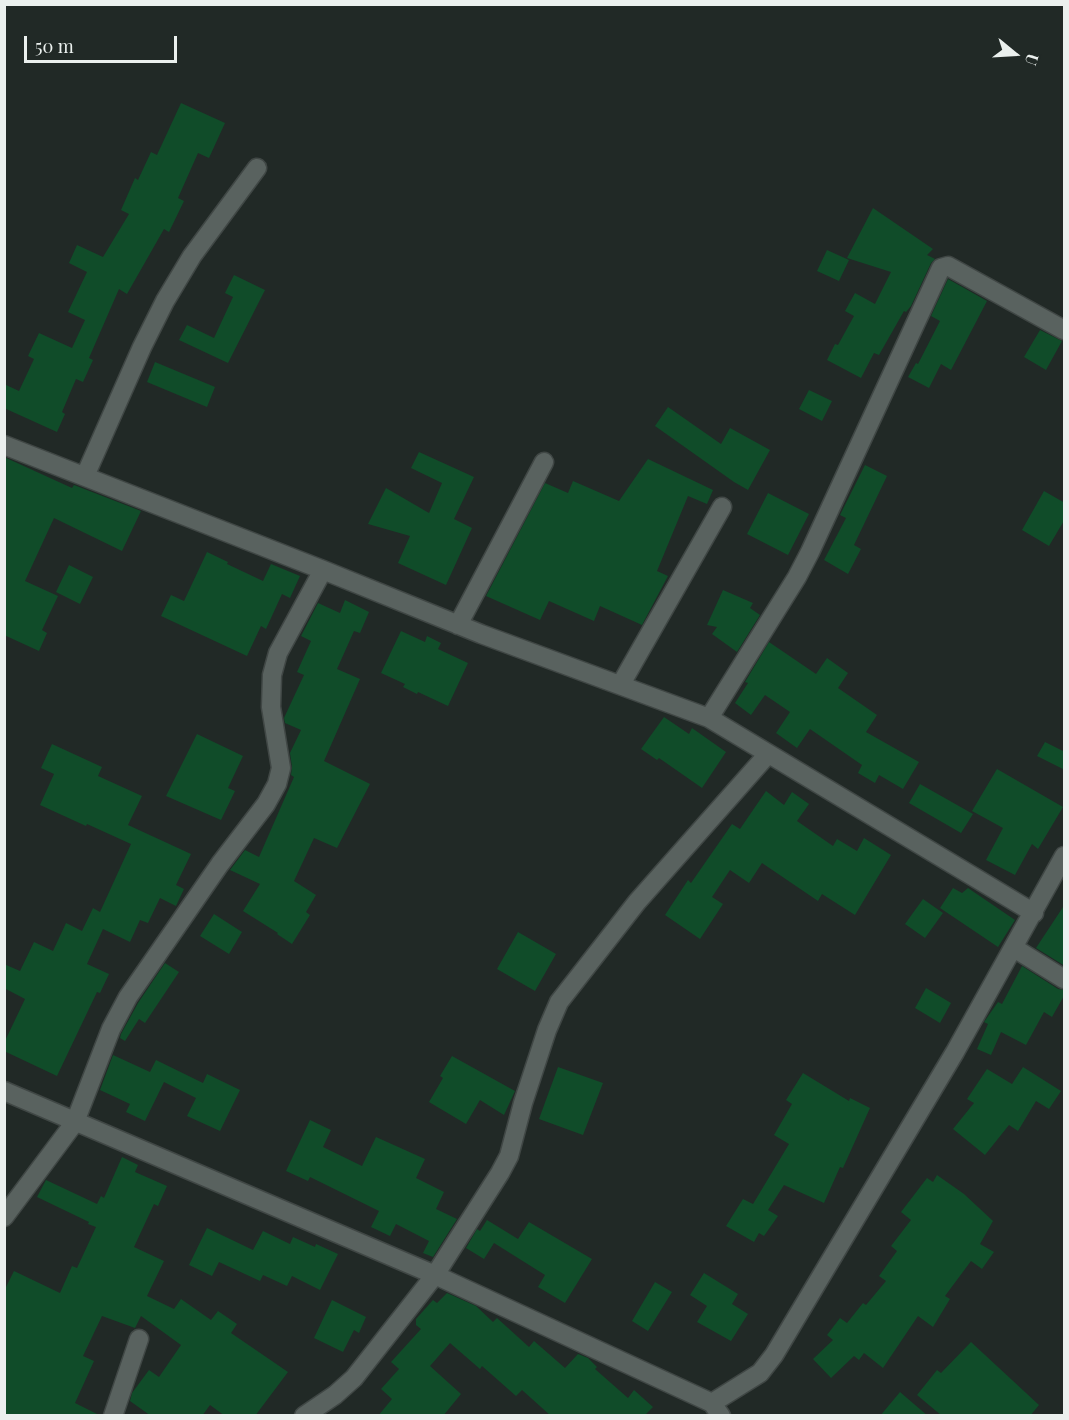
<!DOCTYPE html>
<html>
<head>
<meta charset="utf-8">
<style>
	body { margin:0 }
	#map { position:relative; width:1069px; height:1420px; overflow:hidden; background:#212926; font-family:"Playfair Display",serif }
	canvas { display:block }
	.frame { position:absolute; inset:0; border:6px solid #ebf0ee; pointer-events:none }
	.north { position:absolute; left:985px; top:24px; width:60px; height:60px; -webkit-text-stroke:4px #212926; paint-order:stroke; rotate:108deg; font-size:16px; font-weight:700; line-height:24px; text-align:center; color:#ebf0ee }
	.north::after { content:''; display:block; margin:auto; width:21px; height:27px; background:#ebf0ee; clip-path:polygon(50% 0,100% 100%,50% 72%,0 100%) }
	.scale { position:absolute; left:24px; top:36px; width:153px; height:27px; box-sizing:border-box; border:3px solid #ebf0ee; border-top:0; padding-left:8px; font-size:18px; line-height:21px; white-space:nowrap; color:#ebf0ee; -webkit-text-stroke:4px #212926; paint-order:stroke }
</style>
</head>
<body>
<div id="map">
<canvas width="1069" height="1420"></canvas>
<div class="frame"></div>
<div class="north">U</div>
<div class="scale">50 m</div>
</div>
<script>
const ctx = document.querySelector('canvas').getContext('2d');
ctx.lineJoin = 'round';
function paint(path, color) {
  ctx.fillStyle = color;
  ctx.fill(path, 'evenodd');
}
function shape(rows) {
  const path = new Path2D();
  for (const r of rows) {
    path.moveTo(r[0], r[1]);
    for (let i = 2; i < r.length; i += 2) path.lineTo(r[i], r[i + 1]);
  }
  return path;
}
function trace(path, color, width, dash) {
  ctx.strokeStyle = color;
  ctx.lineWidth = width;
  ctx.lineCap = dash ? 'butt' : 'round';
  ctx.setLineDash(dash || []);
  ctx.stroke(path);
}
paint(shape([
	[181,103,225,123,209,158,198,153,178,198,184,201,169,232,164,229,127,294,119,289,89,358,93,360,83,382,76,379,62,412,65,414,57,432,4,408,4,384,19,391,34,359,28,356,39,333,72,348,85,320,68,312,87,272,69,263,77,245,103,257,129,214,121,210,135,178,138,180,151,152,157,155],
	[873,208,933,249,927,255,935,259,931,263,911,306,906,312,904,311,879,355,874,353,861,378,827,360,835,344,838,345,854,316,845,311,855,293,875,304,891,272,847,258],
	[827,250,849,260,839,281,817,271],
	[234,275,265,290,228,363,179,340,187,325,214,338,233,297,225,293],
	[948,279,987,301,951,370,941,364,929,388,908,377,916,363,918,364,940,321,931,316],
	[1040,330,1062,341,1046,370,1024,357],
	[155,362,215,387,207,407,147,382],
	[809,390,832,401,822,421,799,409],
	[668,407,721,444,730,428,770,450,748,490,734,482,655,426],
	[419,452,474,477,454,519,472,528,446,585,398,563,410,536,368,524,386,488,429,513,442,483,411,468],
	[4,457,72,488,74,485,141,511,122,551,54,518,25,581,58,596,42,630,47,633,39,651,4,635],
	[648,459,713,490,707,504,688,496,657,571,668,576,642,625,600,606,594,621,549,601,540,620,486,596,545,483,568,493,573,481,619,501],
	[865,465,887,476,854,545,861,549,848,574,824,560,846,518,840,515],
	[1044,491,1065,503,1065,519,1049,546,1022,530],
	[768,493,809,514,788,555,747,534],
	[207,552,228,562,227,564,263,581,271,564,300,576,290,598,282,594,266,629,261,626,247,656,161,616,171,595,184,601],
	[69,565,93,577,80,604,56,592],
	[723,590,753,603,750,608,760,615,737,652,712,634,717,627,707,625],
	[345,600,369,612,360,633,354,631,337,669,360,679,324,761,370,784,337,848,314,838,294,881,316,895,306,912,310,915,292,944,277,934,278,933,243,911,260,884,230,870,245,850,259,857,294,777,291,775,292,767,290,753,301,730,285,723,284,718,304,675,297,672,311,641,301,636,318,603,340,613],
	[401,631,425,642,427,636,441,643,438,649,468,663,448,706,418,692,417,694,403,687,405,684,381,673],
	[769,642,816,674,827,658,848,673,838,688,877,715,866,732,919,762,903,789,879,775,875,783,858,773,862,765,810,729,797,748,776,733,790,712,765,695,751,715,735,703,748,683,745,682],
	[664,717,689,734,692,728,726,752,702,788,659,758,657,760,641,749],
	[197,734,243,756,228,788,235,791,221,820,166,796],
	[1045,742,1065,752,1065,770,1037,756],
	[52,744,102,767,98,776,142,796,128,825,191,854,176,885,184,889,176,906,160,898,148,923,140,920,130,942,103,929,87,964,109,974,100,993,97,992,57,1076,4,1051,4,1043,25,999,4,988,4,964,20,971,34,942,53,951,66,923,82,931,93,908,100,912,131,844,87,824,86,826,40,805,54,774,41,768],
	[997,769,1063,807,1038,849,1032,844,1015,875,986,860,1003,828,972,811],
	[920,784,973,814,961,833,909,803],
	[766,791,784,805,792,792,809,804,797,821,833,846,837,839,857,851,864,838,891,855,855,915,822,894,818,901,762,863,749,883,730,870,712,897,723,904,700,939,665,915,688,880,691,883,732,824,740,829],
	[953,888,962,893,968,888,1015,920,998,947,940,908],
	[923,899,943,913,925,938,905,924],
	[1065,904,1065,966,1036,948],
	[214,914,242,932,229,954,200,936],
	[518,932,556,954,535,991,497,969],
	[165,963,179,972,145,1023,139,1019,125,1041,120,1038,121,1034,138,1003],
	[1022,966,1058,989,1065,990,1065,994,1052,1017,1044,1012,1026,1045,1001,1032,991,1055,977,1049,988,1024,984,1022,998,1002,1002,1004],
	[926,988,951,1003,940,1023,915,1008],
	[113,1055,150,1072,156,1060,203,1083,207,1074,240,1090,220,1131,187,1116,196,1098,164,1082,145,1121,126,1112,130,1104,100,1090],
	[452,1056,515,1091,504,1115,480,1100,466,1124,429,1102,443,1078,440,1076],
	[558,1067,603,1083,583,1135,539,1119],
	[1023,1067,1061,1091,1049,1109,1036,1101,1018,1131,1009,1125,985,1155,953,1129,974,1103,967,1099,987,1069,1012,1084],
	[803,1073,849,1101,850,1098,870,1108,843,1168,840,1167,824,1203,784,1185,768,1210,778,1216,764,1236,759,1233,754,1242,726,1226,743,1199,753,1204,789,1144,774,1135,792,1104,786,1100],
	[310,1120,331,1130,323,1147,362,1166,376,1137,425,1159,416,1178,444,1192,436,1209,457,1219,433,1257,423,1253,429,1241,396,1224,390,1236,371,1227,379,1211,310,1177,308,1181,286,1171],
	[122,1157,138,1165,135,1172,167,1186,158,1206,154,1204,134,1247,164,1261,147,1296,174,1309,181,1299,211,1320,218,1311,237,1324,231,1333,288,1372,255,1416,225,1416,210,1405,202,1416,151,1416,130,1401,132,1393,149,1370,159,1377,181,1345,141,1316,135,1328,102,1316,83,1356,94,1361,75,1403,101,1416,4,1416,4,1291,14,1271,60,1293,72,1266,77,1268,96,1227,88,1224,89,1222,37,1197,46,1180,97,1204,101,1196,104,1198],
	[937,1175,964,1194,993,1221,980,1244,994,1252,982,1269,971,1261,945,1296,950,1299,933,1327,918,1316,883,1368,864,1353,859,1360,854,1356,831,1378,813,1359,833,1340,827,1335,840,1318,847,1323,863,1303,866,1305,886,1281,879,1276,897,1251,891,1246,911,1220,901,1212,927,1178,933,1182],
	[487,1220,518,1239,529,1222,592,1259,565,1303,538,1287,545,1275,494,1243,484,1259,466,1248,477,1229,480,1231],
	[207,1228,253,1250,263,1231,290,1244,293,1237,315,1247,316,1244,338,1254,320,1290,292,1276,287,1286,263,1275,260,1281,219,1262,212,1276,189,1265],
	[704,1273,738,1294,732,1304,748,1314,731,1341,697,1322,707,1306,690,1295],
	[655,1282,672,1292,648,1331,632,1321],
	[447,1293,476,1306,493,1322,497,1318,529,1347,534,1341,565,1368,578,1354,588,1358,597,1367,595,1369,628,1398,634,1390,653,1407,646,1414,647,1416,551,1416,522,1390,516,1396,482,1366,480,1369,450,1343,430,1366,461,1394,443,1416,378,1416,392,1399,381,1389,399,1369,391,1362,421,1329,416,1325,416,1319,433,1300,437,1303],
	[332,1300,366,1317,359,1333,354,1330,343,1352,314,1338],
	[971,1342,1039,1405,1030,1416,942,1416,917,1395,937,1370,941,1373],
	[900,1392,928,1416,880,1416]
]), '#104c29');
const minor = shape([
	[4,445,323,570,481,634,709,718,1034,913],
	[85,476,142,347,165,301,192,256,257,168],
	[458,625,544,462],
	[621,684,722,507],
	[709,718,797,577,810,552,941,268,948,266,1064,330],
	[1014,948,1064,979],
	[4,1091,435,1275,712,1403],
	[4,1217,75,1122,111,1029,128,997,220,864,266,804,277,784,281,768,271,707,272,675,278,653,323,570],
	[113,1416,139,1339],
	[304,1416,335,1395,354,1378,435,1275,500,1173,509,1156,523,1103,547,1030,559,1002,637,902,768,754],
	[721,1416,712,1403,760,1373,774,1355,955,1052,1064,856]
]);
trace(minor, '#404745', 21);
trace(minor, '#59625f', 18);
</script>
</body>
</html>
